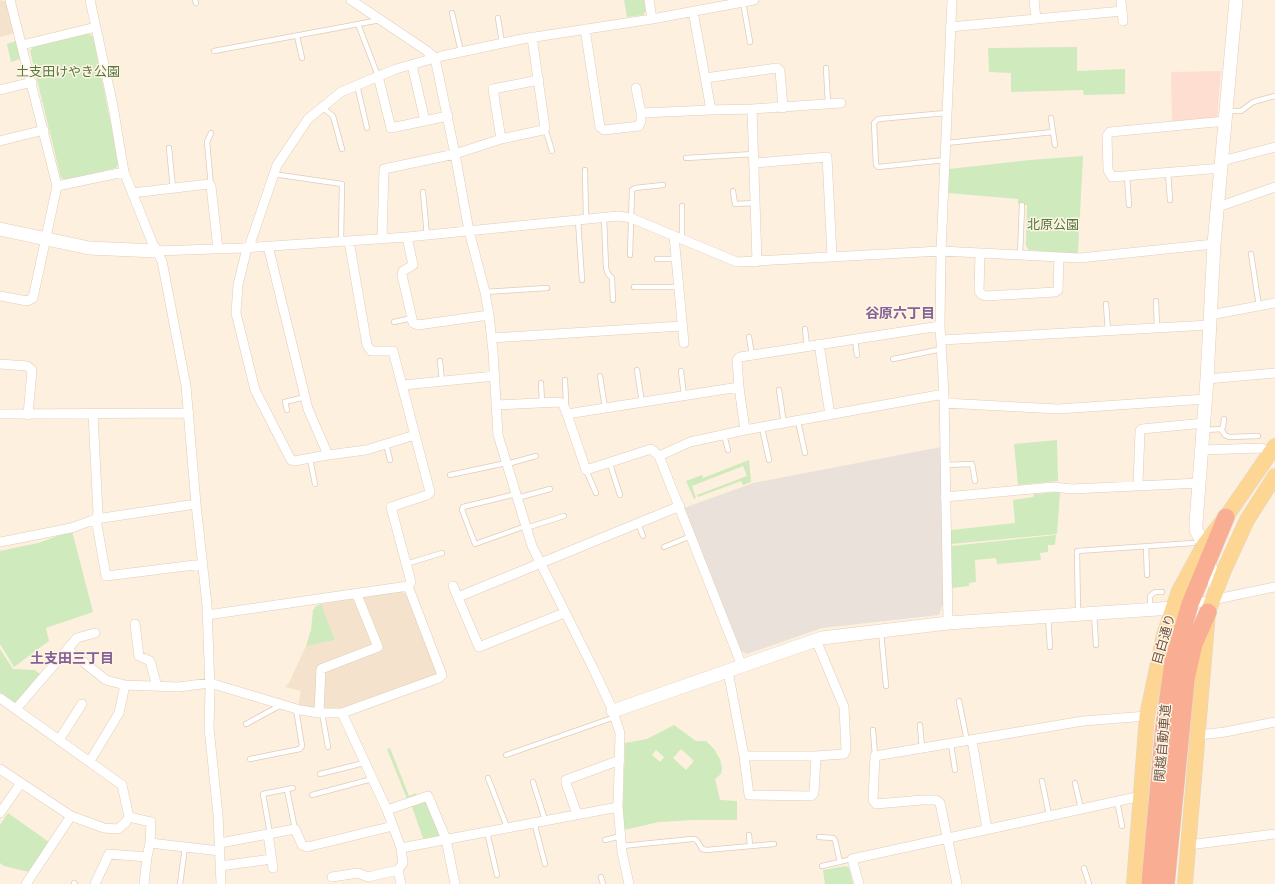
<!DOCTYPE html>
<html>
<head>
<meta charset="utf-8">
<style>
	body { margin:0 }
	canvas { display:block; background:#fdf0de }
</style>
</head>
<body>
<canvas width="1275" height="884"></canvas>
<script>
const ctx = document.querySelector('canvas').getContext('2d');
ctx.lineJoin = 'round';
function paint(path, color) {
  ctx.fillStyle = color;
  ctx.fill(path, 'evenodd');
}
function shape(rows) {
  const path = new Path2D();
  for (const r of rows) {
    path.moveTo(r[0], r[1]);
    for (let i = 2; i < r.length; i += 2) path.lineTo(r[i], r[i + 1]);
  }
  return path;
}
function trace(path, color, width, dash) {
  ctx.strokeStyle = color;
  ctx.lineWidth = width;
  ctx.lineCap = dash ? 'butt' : 'round';
  ctx.setLineDash(dash || []);
  ctx.stroke(path);
}
function label(font, color, halo, rows, align = 'center') {
  ctx.font = font + ' "Golos Text","Noto Sans JP",sans-serif';
  ctx.lineWidth = 3;
  ctx.setLineDash([]);
  ctx.textBaseline = 'middle';
  ctx.strokeStyle = halo;
  ctx.fillStyle = color;
  for (const [text, x, y, turn = 0] of rows) {
    ctx.save();
    ctx.translate(x, y);
    ctx.rotate((+turn || 0) * Math.PI / 180);
    ctx.textAlign = isNaN(turn) ? turn : align;
    if (halo) ctx.strokeText(text, 0, 0);
    ctx.fillText(text, 0, 0);
    ctx.restore();
  }
}
paint(shape([
	[0,0,7,2,15,33,0,37],
	[401,591,406,594,437,672,435,676,340,711,298,706,301,691,285,687,289,683,306,646,335,640,321,604]
]), '#f4e2cc');
paint(shape([
	[1221,71,1217,119,1172,123,1171,72]
]), '#fdded1');
paint(shape([
	[941,447,944,606,942,606,939,615,822,628,747,654,741,651,684,508,753,483]
]), '#eae2da');
paint(shape([
	[624,0,644,0,646,11,643,15,627,17],
	[88,34,93,36,119,164,116,168,66,180,61,178,30,51,33,47],
	[16,41,20,59,11,62,7,44],
	[1077,47,1077,71,1125,69,1125,94,1084,95,1083,90,1011,92,1011,73,989,72,988,48],
	[1083,156,1078,252,1075,254,1029,250,1026,246,1027,205,1018,204,1018,199,948,193,949,169,1030,160],
	[1057,440,1058,481,1018,485,1014,444],
	[749,460,751,482,743,485,741,481,698,497,697,495,747,476,743,466,692,486,696,498,694,499,686,481,702,475,703,478],
	[1060,492,1057,534,951,544,951,530,1015,523,1013,500,1033,497,1034,494],
	[72,531,93,612,46,628,49,641,14,667,0,644,0,551,38,543],
	[1056,535,1055,545,1048,545,1048,552,1040,553,1041,560,997,564,996,558,975,560,976,582,969,583,969,586,952,588,951,546],
	[321,604,335,640,306,646,311,630,313,610,316,606],
	[0,649,13,669,35,670,40,674,16,707,0,695],
	[674,725,696,741,706,741,714,749,720,759,722,768,721,774,715,779,720,800,737,801,737,820,693,820,659,822,624,830,623,807,625,743,647,739],
	[681,749,694,761,686,770,673,758],
	[656,750,664,757,660,762,652,755],
	[390,748,409,796,416,793,416,795,407,799,387,749],
	[423,799,428,802,440,834,438,838,424,841,411,804],
	[8,813,49,842,29,872,4,866,0,863,0,825],
	[846,866,849,868,853,884,825,884,823,870]
]), '#cfeabd');
const lane = shape([
	[195,0,196,3],
	[743,2,750,42],
	[452,13,461,52],
	[498,18,502,43],
	[358,24,378,76],
	[297,36,302,58],
	[214,51,380,20],
	[826,68,828,104],
	[357,85,367,128],
	[322,107,333,116,342,149],
	[1227,111,1241,111,1253,102,1275,96],
	[1051,118,1053,132],
	[545,128,552,151],
	[211,133,207,142,211,186],
	[946,143,1053,132,1055,145],
	[169,148,173,189],
	[686,158,754,154],
	[945,160,878,167,876,165,874,123,878,119,946,113],
	[585,170,586,219],
	[1168,173,1170,200],
	[273,174,342,184,341,241],
	[1127,176,1129,205],
	[733,191,735,204,756,203],
	[423,192,427,236],
	[682,206,682,240],
	[604,217,606,268,608,274,612,278,613,300],
	[578,220,582,280],
	[1251,254,1259,306],
	[630,255,632,190,635,188,663,185],
	[1020,256,1022,205],
	[657,259,676,259],
	[634,287,678,287],
	[485,292,547,288],
	[1156,301,1157,328],
	[1106,304,1108,331],
	[394,322,412,318],
	[805,329,807,346],
	[749,337,752,355],
	[855,339,857,355],
	[893,359,942,349],
	[440,361,442,382],
	[637,370,642,403],
	[681,371,684,396],
	[600,376,605,408],
	[541,383,542,403],
	[779,390,784,424],
	[563,404,566,402,565,380],
	[287,410,285,402,305,397],
	[798,421,805,453],
	[762,428,769,460],
	[1221,429,1223,427,1224,419],
	[1205,430,1221,429,1225,435,1229,437,1258,436],
	[724,435,728,450],
	[386,444,390,460],
	[310,459,315,484],
	[507,464,536,456],
	[610,464,620,495],
	[945,465,972,464,975,481],
	[586,470,596,493],
	[450,475,506,463],
	[516,494,463,507,462,510,475,544,526,526],
	[517,498,550,489],
	[638,523,643,536],
	[526,528,564,516],
	[664,547,691,536],
	[1146,547,1147,575],
	[406,564,442,553],
	[1150,608,1150,596,1155,592,1162,592],
	[1078,613,1077,551,1193,543],
	[1094,614,1096,645],
	[1048,617,1050,647],
	[881,632,886,686],
	[959,701,967,741],
	[322,713,328,747],
	[246,724,281,705],
	[920,725,922,749],
	[873,730,875,756],
	[951,744,955,770],
	[506,755,615,717],
	[250,759,300,749,302,746,296,709],
	[320,774,364,763],
	[488,778,507,827],
	[1042,781,1049,815],
	[533,782,545,820],
	[1075,783,1081,809],
	[287,790,295,829],
	[312,795,372,779],
	[1117,801,1122,826],
	[534,822,545,864],
	[487,832,497,875],
	[270,834,263,794,293,788],
	[749,835,750,846],
	[819,837,833,838,835,840,840,862],
	[605,840,621,836],
	[622,846,692,839,695,839,698,842,702,849,706,850,774,844],
	[822,866,852,859],
	[1084,868,1089,884],
	[601,877,603,884],
	[74,883,75,884],
	[180,884,185,847]
]);
const street = shape([
	[90,0,113,106,124,172,152,242,162,261,186,386,196,504,207,605,210,690,209,728,218,815,221,884],
	[351,0,427,51,435,58,455,154,469,231,485,292,489,315,493,352,498,435,532,546,594,670,613,711,620,733,618,807,622,852,629,884],
	[649,0,652,19],
	[1034,0,1036,19],
	[1121,1,1123,21],
	[693,11,711,110,752,109,757,262],
	[950,27,1122,11],
	[585,29,600,127,604,130,639,126,641,121,641,113,636,88],
	[22,45,96,27],
	[412,65,425,121],
	[378,76,391,128,448,116],
	[705,78,777,68,780,71,783,108],
	[0,90,32,82],
	[752,109,841,103],
	[641,113,711,110],
	[501,139,493,89,539,80],
	[0,141,44,130],
	[1222,161,1275,147],
	[755,163,827,157,832,256],
	[1222,168,1112,177,1108,170,1107,136,1110,132,1226,121],
	[57,186,124,172],
	[132,193,209,184,211,186,218,249],
	[1218,207,1275,187],
	[674,236,684,343],
	[407,237,413,265,403,271,402,275,413,323,418,325,489,315],
	[382,239,384,169,455,154,501,139,543,130,545,128,532,37],
	[349,241,367,345,371,351,393,351,415,435],
	[268,246,308,409,328,455,366,450,415,435,430,492,427,495,391,507,411,582,408,586],
	[249,247,277,165,308,119,341,92,396,69,442,56,522,39,652,19,754,0],
	[247,248,238,285,236,313,255,390,291,460,294,461,328,455],
	[156,251,242,248,407,237,618,216,631,218,737,262,941,251,1080,258,1214,244],
	[980,253,979,291,981,294,986,296,1055,292,1058,290,1059,257],
	[0,296,27,301,33,298,57,186,10,0],
	[1210,315,1275,303],
	[492,338,682,326],
	[942,340,1209,325],
	[819,344,830,415],
	[0,364,27,366,32,370,28,415],
	[1207,379,1275,373],
	[403,385,495,376],
	[739,387,737,360,740,357,940,326],
	[944,403,1058,409,1206,399],
	[496,405,560,402,563,404,567,414,739,387,745,430],
	[0,414,189,413],
	[93,414,98,513,96,519,106,576,203,564],
	[567,414,586,470,651,449,659,456],
	[1202,450,1261,448,1271,452],
	[1138,485,1140,431,1142,429,1204,423],
	[945,497,1053,487,1072,489,1200,483],
	[0,542,71,528,96,519,196,504],
	[453,586,479,647,564,613],
	[458,597,680,506],
	[1188,605,1275,587],
	[207,615,408,586],
	[948,623,944,394,940,326,941,251,952,0],
	[135,624,139,656,150,661,157,686],
	[67,649,106,680,125,685,178,687,210,683,300,710,319,713,342,713,439,678,442,675,408,586],
	[742,666,659,456,690,442,745,430,944,394],
	[728,671,744,756,749,795,811,796,814,793,816,756],
	[0,698,122,785,129,817,151,822,150,843],
	[16,709,77,638,95,633],
	[319,713,321,669,378,647,357,595],
	[342,713,387,810,401,848,403,863,398,870,401,884],
	[1199,735,1225,732,1275,722],
	[59,740,82,704],
	[972,740,987,829],
	[744,756,816,756,844,754,846,750,844,707,816,640],
	[90,761,119,713,125,685],
	[0,769,71,816,104,828,118,829,126,822,129,817],
	[387,810,428,796,446,839,455,884],
	[0,813,21,783],
	[577,814,566,783,566,780,620,760],
	[268,834,273,868],
	[220,843,295,829,302,845,307,847,393,826],
	[1189,845,1275,834],
	[401,848,618,807],
	[220,866,272,859],
	[332,877,358,873,368,877,398,870],
	[26,884,71,816],
	[95,884,109,854,147,857,150,843,220,851],
	[144,884,147,857],
	[859,884,852,859,1141,796],
	[957,884,940,803,936,800,922,800,876,804,873,800,875,756,1083,721,1147,716]
]);
const secondary = shape([
	[0,229,89,248,156,251],
	[1216,590,1208,558,1204,545,1196,530,1196,523,1207,379,1214,244,1236,0],
	[613,711,822,638,948,623,1173,608]
]);
const primary = shape([
	[1134,884,1147,716,1164,635,1179,591,1204,545,1226,517,1275,446],
	[1185,884,1208,612,1224,570,1247,520,1275,476]
]);
const highway = shape([
	[1150,884,1164,727,1173,662,1190,604,1226,517],
	[1166,884,1186,679,1194,644,1208,612]
]);
trace(lane, '#e0ccba', 6);
trace(street, '#e0ccba', 10);
trace(secondary, '#e5cdb8', 14);
trace(primary, '#ddd6d3', 16);
trace(highway, '#ddd6d3', 18);
trace(lane, '#fff', 4.5);
trace(street, '#fff', 9);
trace(secondary, '#fff', 13);
trace(primary, '#fed694', 15);
trace(highway, '#f9ad92', 17);
label('13px', '#50783e', '#fff4e4', [
	["土支田けやき公園",68,72],
	["北原公園",1053,225]
]);
label('13px', '#725646', '#fff4e4', [
	["目白通り",1164,639,-74],
	["関越自動車道",1163,743,-85]
]);
label('bold 14px', '#846196', '#fff4e4', [
	["谷原六丁目",900,314],
	["土支田三丁目",72,659]
]);
</script>
</body>
</html>
